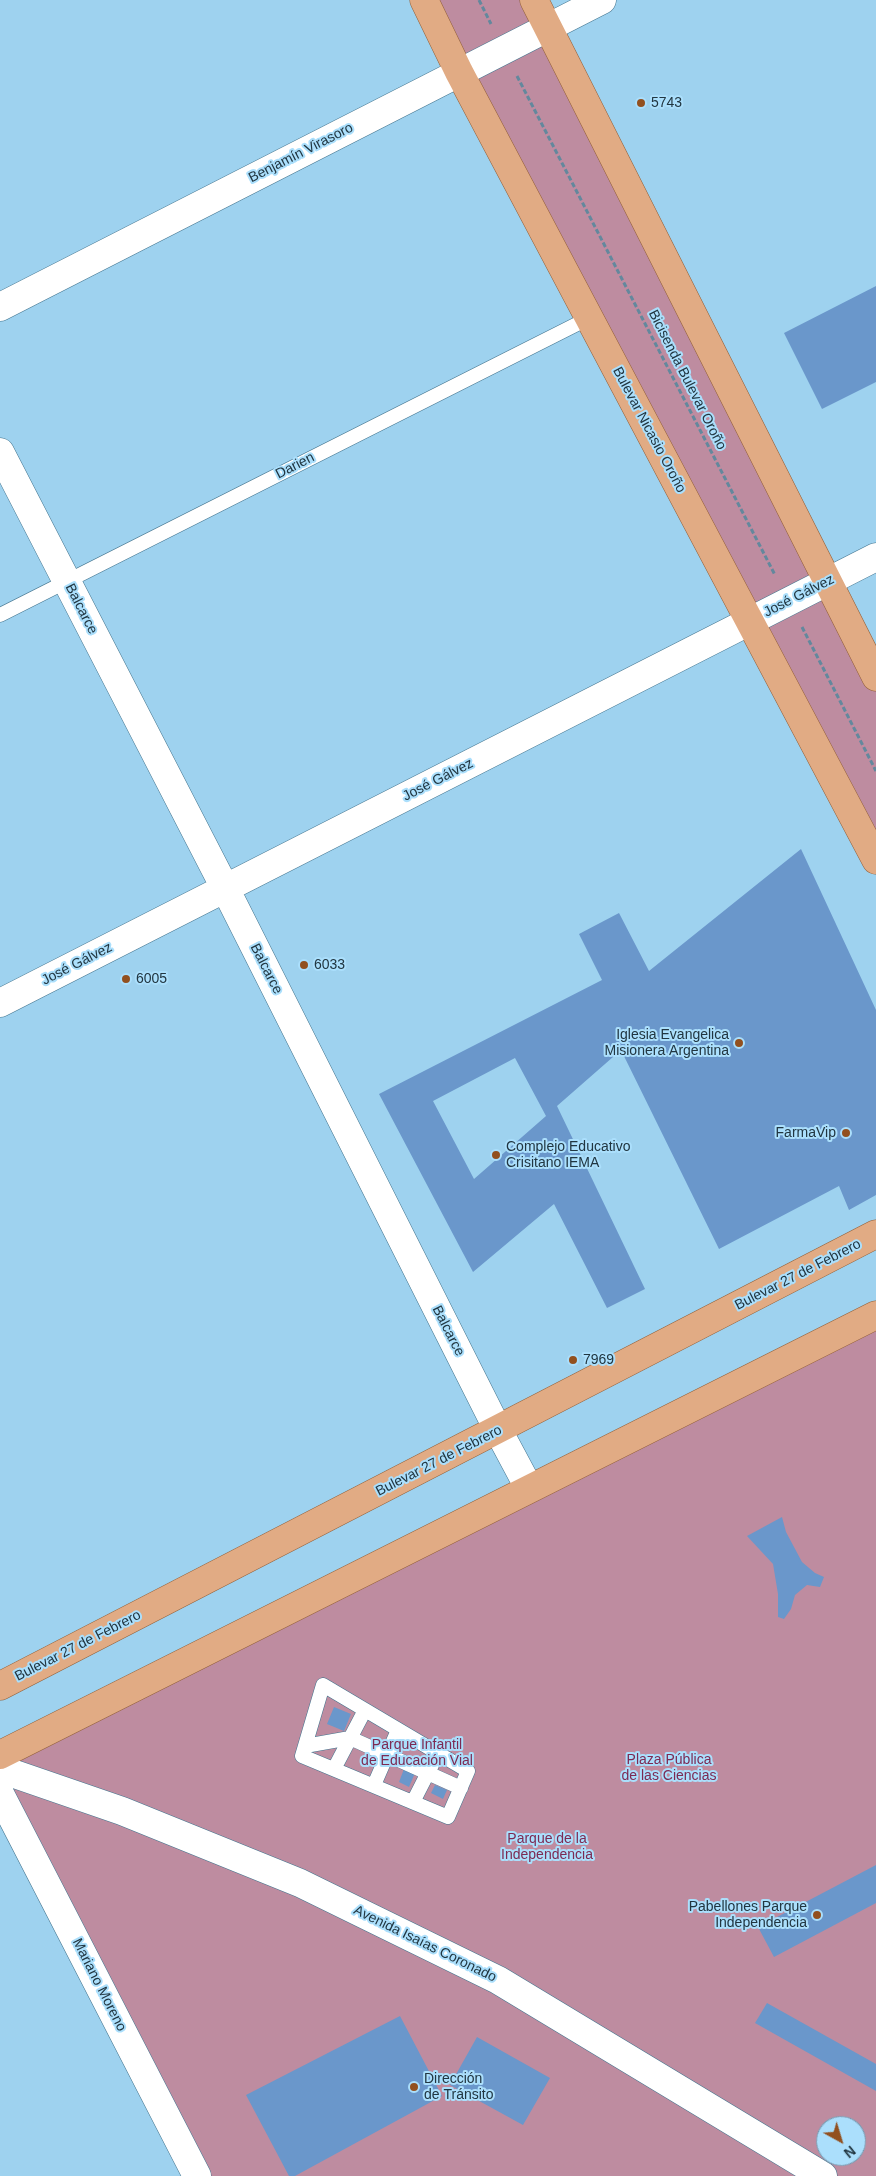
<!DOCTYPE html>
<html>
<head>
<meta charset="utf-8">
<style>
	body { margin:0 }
	#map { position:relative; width:876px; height:2176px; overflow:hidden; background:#9ed2ef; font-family:Arial,sans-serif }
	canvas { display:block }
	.north { position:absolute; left:816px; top:2116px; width:50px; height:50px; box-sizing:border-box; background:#abdffc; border:1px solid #749bb1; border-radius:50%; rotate:141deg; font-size:14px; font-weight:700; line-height:20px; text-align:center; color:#213641 }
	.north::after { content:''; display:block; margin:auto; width:18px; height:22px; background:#92501f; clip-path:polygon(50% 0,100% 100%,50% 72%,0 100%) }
</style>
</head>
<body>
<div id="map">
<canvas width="876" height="2176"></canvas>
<div class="north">N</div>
</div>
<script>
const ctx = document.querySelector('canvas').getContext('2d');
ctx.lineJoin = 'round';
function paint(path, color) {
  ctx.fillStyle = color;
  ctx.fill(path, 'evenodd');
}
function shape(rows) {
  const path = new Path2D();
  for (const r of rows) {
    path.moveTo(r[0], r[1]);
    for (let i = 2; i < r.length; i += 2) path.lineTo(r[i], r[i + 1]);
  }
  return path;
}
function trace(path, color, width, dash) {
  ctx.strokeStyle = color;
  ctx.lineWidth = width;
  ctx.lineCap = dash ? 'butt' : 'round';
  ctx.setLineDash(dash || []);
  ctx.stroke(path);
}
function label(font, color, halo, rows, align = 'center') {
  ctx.font = font + ' Arial,sans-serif';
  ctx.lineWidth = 4;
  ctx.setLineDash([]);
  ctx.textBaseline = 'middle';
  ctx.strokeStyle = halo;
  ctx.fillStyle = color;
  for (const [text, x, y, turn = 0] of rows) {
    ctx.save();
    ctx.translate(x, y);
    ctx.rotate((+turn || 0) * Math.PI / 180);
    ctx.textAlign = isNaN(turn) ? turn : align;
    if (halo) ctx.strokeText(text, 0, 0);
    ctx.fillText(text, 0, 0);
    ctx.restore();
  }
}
paint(shape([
	[424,0,534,0,876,677,876,860],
	[876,1315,876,2176,197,2176,0,1795,0,1755],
	[826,2126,856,2126,856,2156,826,2156]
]), '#be8ca0');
paint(shape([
	[876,286,876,382,822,409,784,333],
	[801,849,876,1010,876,1195,849,1210,839,1186,719,1249,621,1050,557,1106,645,1289,607,1308,554,1204,473,1272,379,1094,602,980,579,934,619,913,649,971],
	[515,1058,546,1116,474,1179,433,1101],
	[782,1517,786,1532,802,1562,815,1573,824,1577,820,1587,807,1585,795,1595,791,1609,784,1619,778,1617,778,1594,773,1564,747,1536],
	[334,1707,351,1714,344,1731,327,1724],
	[404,1769,415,1773,409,1787,399,1782],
	[435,1785,447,1790,443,1799,431,1793],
	[876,1865,876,1903,774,1957,758,1927],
	[767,2003,876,2064,876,2091,755,2023],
	[400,2016,442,2096,295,2176,289,2176,246,2095],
	[477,2037,550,2078,523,2125,450,2085]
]), '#6a97cb');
const service = shape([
	[0,615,589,318],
	[323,1685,468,1771,448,1817,302,1756,323,1685],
	[305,1746,350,1738,461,1788],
	[334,1769,365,1710],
	[374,1785,398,1730],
	[413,1802,438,1753]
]);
const minor = shape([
	[0,307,602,0],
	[0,452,225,888,498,1430,529,1488],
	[0,1003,876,557],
	[0,1769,122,1811,300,1883,498,1980,823,2176],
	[0,1794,197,2176]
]);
const primary = shape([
	[424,0,459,72,876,860],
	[534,0,876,677],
	[0,1686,876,1234],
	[0,1755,876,1315]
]);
trace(service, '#43748e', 15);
trace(minor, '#43748e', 29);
trace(primary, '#915e37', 29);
trace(shape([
	[479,0,491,24],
	[517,76,775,575],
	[802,627,876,771]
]), '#63889d', 3, [5, 2.5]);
trace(service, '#fff', 14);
trace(minor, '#fff', 28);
trace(primary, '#e1ab84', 28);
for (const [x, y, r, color] of [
	[641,103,5,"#92501f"],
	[304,965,5,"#92501f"],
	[126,979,5,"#92501f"],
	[739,1043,5,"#92501f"],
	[846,1133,5,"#92501f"],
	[496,1155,5,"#92501f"],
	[573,1360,5,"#92501f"],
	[817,1915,5,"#92501f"],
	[414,2087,5,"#92501f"]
]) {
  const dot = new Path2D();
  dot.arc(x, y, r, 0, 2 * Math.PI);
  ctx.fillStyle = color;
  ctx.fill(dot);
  trace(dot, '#abdffc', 2);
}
label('14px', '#213641', '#abdffc', [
	["5743",651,103],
	["6033",314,965],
	["6005",136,979],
	["Iglesia Evangelica",729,1035,"right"],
	["Misionera Argentina",729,1051,"right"],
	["FarmaVip",836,1133,"right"],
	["Complejo Educativo",506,1147],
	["Crisitano IEMA",506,1163],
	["7969",583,1360],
	["Pabellones Parque",807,1907,"right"],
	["Independencia",807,1923,"right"],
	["Dirección",424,2079],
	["de Tránsito",424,2095]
], 'left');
label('14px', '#213641', '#abdffc', [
	["Benjamín Virasoro",301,153,-27],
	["Bicisenda Bulevar Oroño",687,380,63],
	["Bulevar Nicasio Oroño",649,430,62],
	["Darien",295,466,-27],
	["José Gálvez",799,596,-27],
	["Balcarce",81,609,63],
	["José Gálvez",438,780,-27],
	["José Gálvez",77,964,-27],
	["Balcarce",266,969,63],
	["Bulevar 27 de Febrero",798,1275,-27],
	["Balcarce",448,1331,63],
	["Bulevar 27 de Febrero",439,1461,-27],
	["Bulevar 27 de Febrero",78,1646,-27],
	["Avenida Isaías Coronado",425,1944,26],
	["Mariano Moreno",99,1985,63]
]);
label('14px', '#7c2a53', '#abdffc', [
	["Parque Infantil",417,1745],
	["de Educación Vial",417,1761],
	["Plaza Pública",669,1760],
	["de las Ciencias",669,1776],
	["Parque de la",547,1839],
	["Independencia",547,1855]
]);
</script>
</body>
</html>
